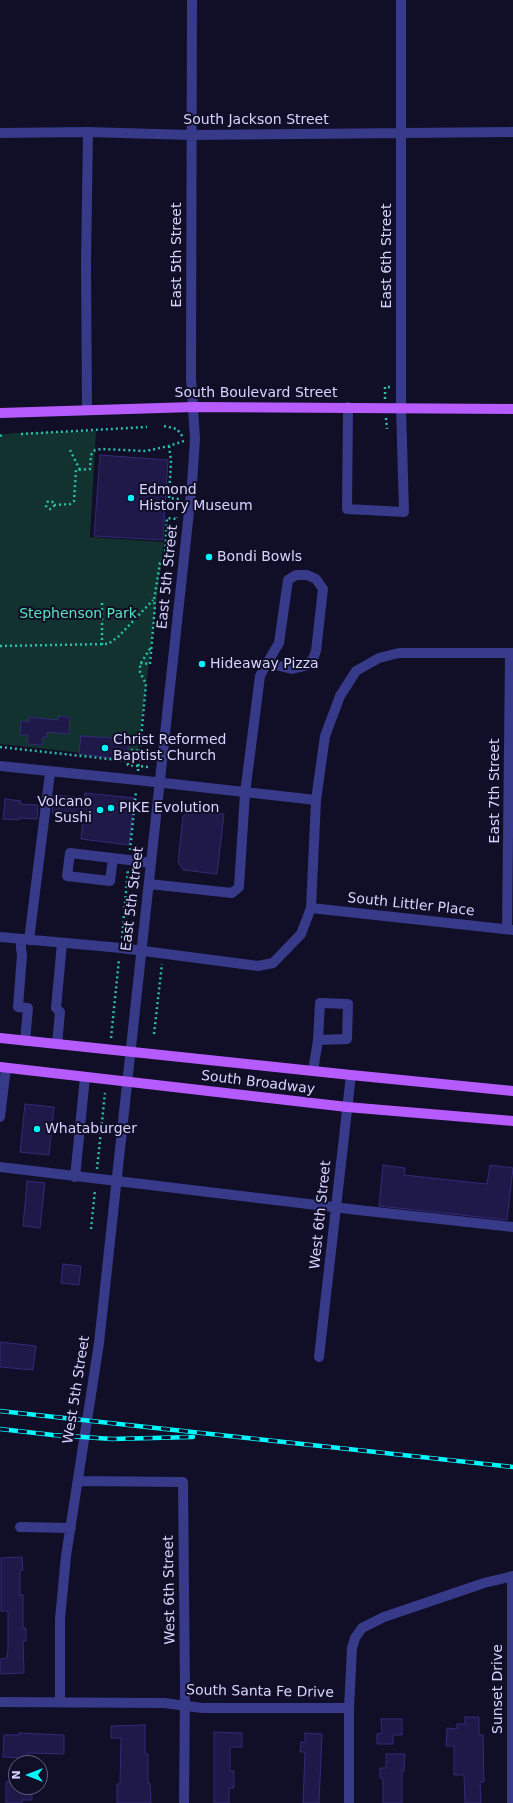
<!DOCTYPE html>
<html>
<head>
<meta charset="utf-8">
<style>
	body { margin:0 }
	#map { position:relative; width:513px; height:1803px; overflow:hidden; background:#110e27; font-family:"DejaVu Sans",sans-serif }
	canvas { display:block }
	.north { position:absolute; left:8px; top:1755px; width:40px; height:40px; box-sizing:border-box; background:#110e27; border:1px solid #605e7d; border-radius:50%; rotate:270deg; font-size:11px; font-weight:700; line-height:16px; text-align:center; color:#d6d5ff }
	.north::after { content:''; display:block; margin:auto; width:14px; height:18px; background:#01f8ff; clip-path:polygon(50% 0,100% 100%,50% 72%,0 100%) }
</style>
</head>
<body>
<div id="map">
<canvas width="513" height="1803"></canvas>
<div class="north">N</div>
</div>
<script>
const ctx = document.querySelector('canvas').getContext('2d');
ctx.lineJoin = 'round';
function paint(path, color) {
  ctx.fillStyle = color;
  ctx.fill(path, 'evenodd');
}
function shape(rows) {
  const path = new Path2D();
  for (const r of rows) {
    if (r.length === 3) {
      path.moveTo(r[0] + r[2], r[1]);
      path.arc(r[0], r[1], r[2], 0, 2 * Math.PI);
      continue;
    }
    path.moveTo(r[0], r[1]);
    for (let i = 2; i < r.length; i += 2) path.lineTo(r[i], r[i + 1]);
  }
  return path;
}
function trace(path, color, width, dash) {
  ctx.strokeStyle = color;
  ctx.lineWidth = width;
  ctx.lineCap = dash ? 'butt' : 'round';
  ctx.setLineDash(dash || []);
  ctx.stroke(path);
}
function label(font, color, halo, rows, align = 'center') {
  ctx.font = font + ' "DejaVu Sans",sans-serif';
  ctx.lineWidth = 4;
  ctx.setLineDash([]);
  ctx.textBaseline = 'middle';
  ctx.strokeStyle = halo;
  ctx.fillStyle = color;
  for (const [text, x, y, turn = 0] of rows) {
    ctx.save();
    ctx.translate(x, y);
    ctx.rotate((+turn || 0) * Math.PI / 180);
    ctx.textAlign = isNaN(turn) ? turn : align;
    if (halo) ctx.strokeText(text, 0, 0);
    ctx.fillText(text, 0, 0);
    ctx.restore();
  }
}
paint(shape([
	[96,431,90,537,164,542,137,759,0,744,0,435,13,433]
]), '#11322e');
const building = shape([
	[100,455,168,460,163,540,94,536,100,455],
	[59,716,70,717,69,734,47,732,47,737,43,737,42,745,27,744,28,735,20,735,21,721,29,722,29,717,58,720,59,716],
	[81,736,129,739,127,760,79,754,81,736],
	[85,793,134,798,129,845,81,839,83,820,59,818,60,814,52,813,54,795,85,798,85,793],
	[5,799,21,801,20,804,38,805,37,819,19,818,19,820,3,819,5,799],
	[190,811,224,814,217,874,183,870,178,862,183,816,190,811],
	[25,1104,54,1107,49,1155,20,1152,25,1104],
	[383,1165,405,1168,404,1175,487,1184,490,1165,513,1168,507,1220,379,1206,383,1165],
	[27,1181,45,1183,40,1228,23,1226,27,1181],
	[63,1264,81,1266,79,1285,61,1283,63,1264],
	[0,1342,36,1346,33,1370,0,1367,0,1342],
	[22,1557,23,1570,20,1571,20,1595,23,1595,23,1628,26,1628,26,1641,23,1641,24,1673,0,1674,0,1659,7,1658,8,1649,8,1611,1,1611,1,1558,22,1557],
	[465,1717,479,1717,479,1735,483,1735,484,1782,480,1782,481,1803,465,1803,464,1775,454,1775,454,1746,446,1746,447,1728,457,1729,457,1724,465,1724,465,1717],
	[381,1719,402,1719,402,1735,393,1735,393,1744,377,1744,377,1734,382,1733,381,1719],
	[145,1725,145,1754,148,1754,148,1783,150,1783,151,1803,117,1803,117,1784,120,1784,121,1738,111,1738,111,1726,145,1725],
	[214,1732,242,1733,242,1747,230,1747,230,1771,234,1771,234,1788,229,1788,229,1803,214,1803,214,1732],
	[19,1733,64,1735,64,1754,28,1753,28,1758,3,1757,4,1735,19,1735,19,1733],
	[305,1733,322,1734,319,1803,303,1803,305,1752,300,1752,301,1742,305,1742,305,1733],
	[386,1754,405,1754,404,1771,402,1771,402,1803,383,1803,383,1778,380,1778,380,1768,386,1768,386,1754],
	[16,1781,16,1787,32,1787,32,1800,22,1800,22,1803,6,1803,6,1782,16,1781]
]);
paint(building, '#1f1949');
trace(building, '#342a77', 1);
trace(shape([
	[385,399,385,387,390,387],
	[386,418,387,429],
	[164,426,177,429,183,437],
	[21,434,147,427],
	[0,436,2,435],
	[169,446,171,461,169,498,180,499],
	[70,450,80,470],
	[50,505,4],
	[54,505,70,504,74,501,76,470,90,469,91,455,95,450,102,449,146,451,169,446,184,441],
	[102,603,102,646],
	[0,646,108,644,118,637,153,600],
	[141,663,151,647],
	[0,747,127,761,128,765,149,767],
	[131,750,140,751],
	[138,771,146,684,140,672,140,663,150,664,155,606,154,600,160,563,165,557,167,518,177,519,177,517],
	[130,850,136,791],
	[122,938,128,869],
	[154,1034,162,964],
	[111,1038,119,959],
	[97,1169,105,1093],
	[91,1229,95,1190]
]), '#29bfab', 2.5, [2, 3]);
trace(shape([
	[0,133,88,132,191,135,513,132],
	[348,407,347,509,404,512,401,407,401,0],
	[87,410,86,263,88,132],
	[0,766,137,780,316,800],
	[113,858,110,881,67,876,70,853,129,860,151,863],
	[149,884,232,893,239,887,245,793,260,676,267,663,279,643,288,580,296,575,307,575,316,579,323,589,316,651,313,659,305,666,292,669,267,663],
	[311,908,513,930],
	[507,929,510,653],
	[0,937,121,948,258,966,273,963,301,934,311,908,316,800,325,736,340,696,356,671,379,658,399,653,513,653],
	[21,940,21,949,22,955,18,1007,28,1008,25,1041],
	[29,940,50,773],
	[57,1044,60,1012,56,1008,62,943],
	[313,1071,318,1040,320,1003,348,1004,347,1039,318,1040],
	[0,1117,6,1068],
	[0,1167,358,1210,513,1227],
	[75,1177,85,1077],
	[319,1357,351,1075],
	[78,1481,183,1482,185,1691,184,1803],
	[20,1527,71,1528],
	[60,1701,60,1619,66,1556,99,1343,192,484,195,439,191,378,192,0],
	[0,1702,164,1703,202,1708,349,1708,352,1648,355,1638,362,1628,384,1617,484,1583,513,1576],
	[349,1803,349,1708],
	[512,1803,512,1576]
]), '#373989', 10);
trace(shape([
	[0,413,193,407,513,409],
	[0,1038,351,1075,513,1091],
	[0,1067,347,1107,513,1121]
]), '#b65cff', 10);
const rail = shape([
	[0,1411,513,1467],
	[0,1429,53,1435,112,1439,193,1437]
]);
trace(rail, '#01f8ff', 4.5);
trace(rail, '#110e27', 3, [9]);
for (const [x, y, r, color] of [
	[131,498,4,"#01f8ff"],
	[209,557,4,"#01f8ff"],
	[202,664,4,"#01f8ff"],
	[105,748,4,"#01f8ff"],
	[111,808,4,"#01f8ff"],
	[100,810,4,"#01f8ff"],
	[37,1129,4,"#01f8ff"]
]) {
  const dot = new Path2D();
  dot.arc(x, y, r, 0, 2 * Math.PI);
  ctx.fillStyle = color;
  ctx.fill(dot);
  trace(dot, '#110e27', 1.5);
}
label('14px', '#d6d5ff', '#110e27', [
	["South Jackson Street",256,120],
	["East 5th Street",177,255,-90],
	["East 6th Street",387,256,-90],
	["South Boulevard Street",256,393],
	["East 5th Street",168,577,-84],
	["East 7th Street",495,791,-90],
	["East 5th Street",133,899,-83],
	["South Littler Place",411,905,6],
	["South Broadway",258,1083,7],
	["West 6th Street",321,1215,-84],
	["West 5th Street",77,1390,-81],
	["West 6th Street",170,1590,-91],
	["Sunset Drive",498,1689,-90],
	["South Santa Fe Drive",260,1692,1]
]);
label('14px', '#d6d5ff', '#110e27', [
	["Edmond",139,490],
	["History Museum",139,506],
	["Bondi Bowls",217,557],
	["Hideaway Pizza",210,664],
	["Christ Reformed",113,740],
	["Baptist Church",113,756],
	["Volcano",92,802,"right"],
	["Sushi",92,818,"right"],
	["PIKE Evolution",119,808],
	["Whataburger",45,1129]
], 'left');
label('14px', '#59e6b9', '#110e27', [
	["Stephenson Park",78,614]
]);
</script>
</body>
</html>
